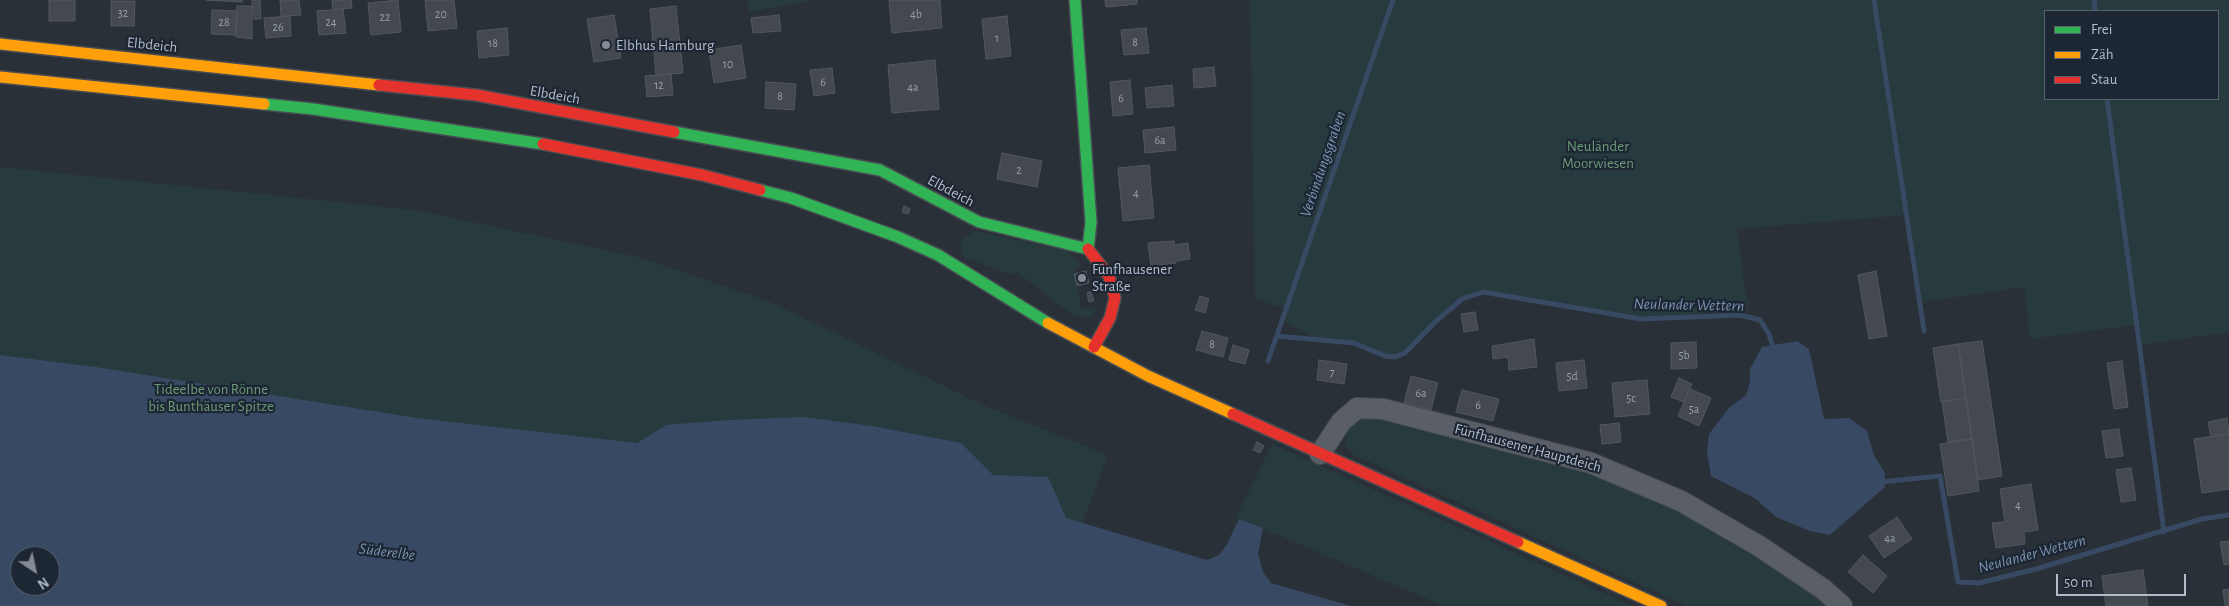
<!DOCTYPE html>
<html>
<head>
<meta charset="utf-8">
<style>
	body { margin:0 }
	#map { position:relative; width:2229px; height:606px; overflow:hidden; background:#2a3038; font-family:"Alegreya Sans",sans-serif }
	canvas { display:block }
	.legend { position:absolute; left:2044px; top:10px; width:175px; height:90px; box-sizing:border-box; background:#1d2633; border:1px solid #59626f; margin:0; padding:6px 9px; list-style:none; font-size:15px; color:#b4bcc9 }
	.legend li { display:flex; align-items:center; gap:10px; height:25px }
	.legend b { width:25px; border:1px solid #59626f }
	.north { position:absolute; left:10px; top:546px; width:50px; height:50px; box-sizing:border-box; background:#1d2633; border:1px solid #59626f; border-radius:50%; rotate:146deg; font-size:14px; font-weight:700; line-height:20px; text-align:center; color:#b4bcc9 }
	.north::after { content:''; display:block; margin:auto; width:18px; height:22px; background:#848b96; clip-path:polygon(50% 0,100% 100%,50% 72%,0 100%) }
	.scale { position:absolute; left:2056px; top:574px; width:130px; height:22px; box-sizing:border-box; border:2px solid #b4bcc9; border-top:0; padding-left:6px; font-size:15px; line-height:18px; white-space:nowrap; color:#b4bcc9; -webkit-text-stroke:4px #1d2633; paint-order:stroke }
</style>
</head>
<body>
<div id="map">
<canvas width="2229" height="606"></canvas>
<ul class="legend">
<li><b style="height:6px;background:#30b455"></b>Frei</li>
<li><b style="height:6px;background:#ff9f0a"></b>Zäh</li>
<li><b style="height:6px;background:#e5322d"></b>Stau</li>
</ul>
<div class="north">N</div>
<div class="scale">50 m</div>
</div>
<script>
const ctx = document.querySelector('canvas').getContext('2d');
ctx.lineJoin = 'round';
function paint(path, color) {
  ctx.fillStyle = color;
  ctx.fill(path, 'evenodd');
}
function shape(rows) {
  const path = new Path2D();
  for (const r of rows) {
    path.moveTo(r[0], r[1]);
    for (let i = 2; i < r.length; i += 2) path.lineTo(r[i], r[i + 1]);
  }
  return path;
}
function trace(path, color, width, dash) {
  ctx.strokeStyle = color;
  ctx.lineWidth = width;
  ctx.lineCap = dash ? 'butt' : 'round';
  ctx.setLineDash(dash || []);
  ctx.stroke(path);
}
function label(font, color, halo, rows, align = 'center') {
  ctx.font = font + ' "Alegreya Sans",sans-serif';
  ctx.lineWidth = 4.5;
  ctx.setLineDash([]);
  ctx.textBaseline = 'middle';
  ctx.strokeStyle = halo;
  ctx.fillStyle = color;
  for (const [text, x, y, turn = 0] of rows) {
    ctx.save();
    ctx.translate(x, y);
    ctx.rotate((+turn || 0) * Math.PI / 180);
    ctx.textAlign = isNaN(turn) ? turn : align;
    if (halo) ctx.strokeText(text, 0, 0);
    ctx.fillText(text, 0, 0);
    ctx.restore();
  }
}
paint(shape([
	[747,0,816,0,749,12],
	[1250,0,2229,0,2229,332,2140,345,2136,325,2030,339,2024,287,1922,302,1909,215,1737,229,1748,309,1641,319,1483,292,1468,297,1454,307,1405,353,1395,357,1385,356,1354,343,1315,338,1282,320,1286,309,1255,299],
	[2045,11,2218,11,2218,99,2045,99],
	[0,167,415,210,638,257,766,300,988,407,1108,455,1051,606,0,606],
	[20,556,50,556,50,586,20,586],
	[975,231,1068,251,1082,265,1075,268,1081,308,1096,309,1089,318,1072,315,1016,271,1013,275,965,258,960,247,962,239],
	[1365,417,1547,457,1669,504,1775,562,1828,606,1687,606,1352,454,1346,444,1346,427],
	[1272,444,1633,606,1444,606,1236,517]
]), '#273a3e');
paint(shape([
	[1797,341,1809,349,1824,419,1849,418,1867,431,1874,455,1885,473,1885,487,1830,535,1810,531,1776,517,1756,499,1711,476,1707,453,1709,434,1729,408,1746,395,1750,382,1750,369,1762,347],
	[0,355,96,367,417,418,637,443,666,425,728,420,803,417,872,426,961,443,993,475,1048,477,1066,518,1207,560,1219,555,1226,546,1239,519,1263,528,1258,554,1263,572,1271,583,1351,606,0,606],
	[20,556,50,556,50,586,20,586]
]), '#384963');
trace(shape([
	[1874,0,1924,331],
	[2094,0,2095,11],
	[2107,99,2164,532],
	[1277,336,1354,343,1385,356,1395,357,1405,353,1435,322,1462,299,1483,292,1641,319,1740,315,1760,320,1769,334,1774,351],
	[1268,361,1393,0],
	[1880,482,1940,476,1958,582,1979,583,2036,569,2202,519,2229,515]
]), '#384963', 5);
const building = shape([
	[49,0,75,0,75,21,49,21,49,0],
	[206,0,242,0,242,2,206,0],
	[252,0,260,0,261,19,254,19,252,0],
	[280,0,299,0,301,15,281,16,280,0],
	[332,0,351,0,352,8,333,10,332,0],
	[398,0,401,32,371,35,368,3,398,0],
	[425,0,454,0,457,28,428,31,425,0],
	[889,0,940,0,942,28,892,33,889,0],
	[1105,0,1137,0,1137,4,1106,7,1105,0],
	[111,1,135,1,134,26,111,26,111,1],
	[237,6,252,6,252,39,236,37,237,6],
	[676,6,683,73,656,75,650,9,676,6],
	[343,9,346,33,319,35,317,11,343,9],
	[212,10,237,11,236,35,211,34,212,10],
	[614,15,621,58,594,62,587,19,614,15],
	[779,15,781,31,753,33,751,18,779,15],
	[290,16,291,36,266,38,264,18,290,16],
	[1007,16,1011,56,986,59,982,19,1007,16],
	[507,28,509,55,479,58,477,31,507,28],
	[1146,28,1149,53,1124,55,1121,30,1146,28],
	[741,45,746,78,714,83,709,50,741,45],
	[935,60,939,109,892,113,888,65,935,60],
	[1214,67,1216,86,1194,88,1193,69,1214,67],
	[832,68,835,93,814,96,810,70,832,68],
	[671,74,673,95,647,97,645,76,671,74],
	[1130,80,1133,114,1113,116,1110,82,1130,80],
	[766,82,796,84,794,110,765,108,766,82],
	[1172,85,1174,106,1147,108,1145,88,1172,85],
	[1174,127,1176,150,1145,153,1143,130,1174,127],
	[1002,153,1042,161,1037,187,997,179,1002,153],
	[1149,165,1154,218,1123,221,1118,168,1149,165],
	[904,206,910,209,908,214,902,212,904,206],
	[1174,241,1174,245,1188,243,1190,259,1176,261,1176,263,1151,266,1148,243,1174,241],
	[1086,271,1089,283,1077,286,1074,274,1086,271],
	[1876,271,1887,336,1869,339,1858,275,1876,271],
	[1091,291,1094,301,1089,302,1087,293,1091,291],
	[1200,296,1209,299,1205,313,1195,310,1200,296],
	[1475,312,1478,330,1464,332,1461,314,1475,312],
	[1202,331,1228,338,1223,357,1196,350,1202,331],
	[1534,339,1537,367,1509,370,1508,357,1493,359,1492,346,1534,339],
	[1982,341,2002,476,1978,480,1958,344,1982,341],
	[1696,342,1697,368,1671,369,1671,343,1696,342],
	[1958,344,1966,398,1941,402,1933,348,1958,344],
	[1233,345,1249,350,1245,364,1229,360,1233,345],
	[1319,360,1347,364,1344,384,1317,380,1319,360],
	[1584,360,1587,388,1559,391,1556,363,1584,360],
	[2122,361,2128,407,2114,409,2107,363,2122,361],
	[1411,376,1438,383,1431,410,1404,403,1411,376],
	[1679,378,1692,384,1684,402,1671,397,1679,378],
	[1647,380,1650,414,1615,417,1612,383,1647,380],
	[1690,389,1711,398,1699,426,1678,416,1690,389],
	[1462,390,1499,399,1493,421,1456,412,1462,390],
	[1966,398,1972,439,1948,442,1942,402,1966,398],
	[2227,418,2229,434,2211,437,2208,422,2227,418],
	[1619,423,1621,442,1602,444,1600,425,1619,423],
	[2119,429,2123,456,2106,458,2102,431,2119,429],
	[2229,434,2229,489,2202,493,2194,439,2229,434],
	[1972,439,1979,491,1948,496,1940,444,1972,439],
	[1257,442,1264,446,1260,453,1253,450,1257,442],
	[2131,468,2136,500,2121,502,2116,470,2131,468],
	[2031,484,2038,530,2024,532,2025,544,1996,548,1992,523,2005,522,2000,489,2031,484],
	[1897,517,1912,539,1884,558,1869,536,1897,517],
	[2229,541,2229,564,2224,565,2220,542,2229,541],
	[1863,555,1887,576,1873,593,1848,572,1863,555],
	[2143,570,2148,606,2106,606,2102,576,2143,570],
	[2229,589,2229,606,2225,606,2223,590,2229,589]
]);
paint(building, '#444950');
trace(building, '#52575f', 1);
const street = shape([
	[1320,454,1341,422,1357,408,1383,409,1591,463,1681,501,1759,546,1823,589,1842,606]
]);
const fast = shape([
	[1075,0,1091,222,1088,249],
	[264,104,313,109,543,144],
	[674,132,880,170,979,222,1088,249],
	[760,190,791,198,898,237,938,255,1048,323]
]);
const slow = shape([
	[0,44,379,85],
	[0,77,264,104],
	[1048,323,1148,376,1233,414],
	[1518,542,1661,606]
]);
const jam = shape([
	[379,85,476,95,674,132],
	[543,144,702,175,760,190],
	[1088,249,1109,276,1115,298,1110,318,1094,347],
	[1233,414,1518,542]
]);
trace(street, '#484c53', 22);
trace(fast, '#484c53', 14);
trace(slow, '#484c53', 14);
trace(jam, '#484c53', 14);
trace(street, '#5a5e66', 20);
trace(fast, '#30b455', 11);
trace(slow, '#ff9f0a', 11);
trace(jam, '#e5322d', 11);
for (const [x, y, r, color] of [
	[606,45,5,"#848b96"],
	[1082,278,5,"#848b96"]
]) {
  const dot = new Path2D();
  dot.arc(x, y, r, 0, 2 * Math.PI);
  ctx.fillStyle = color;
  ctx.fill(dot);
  trace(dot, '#1d2633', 2);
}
label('12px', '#989fab', null, [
	["32",123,13],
	["20",441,14],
	["4b",916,14],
	["22",385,17],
	["28",224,22],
	["24",331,22],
	["26",278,27],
	["1",997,38],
	["8",1135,42],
	["18",493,43],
	["10",728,64],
	["6",823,82],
	["12",659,85],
	["4a",913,87],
	["8",780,96],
	["6",1121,98],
	["6a",1160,140],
	["2",1019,170],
	["4",1136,193],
	["8",1212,344],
	["5b",1684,355],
	["7",1332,372],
	["5d",1572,376],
	["6a",1421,393],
	["5c",1631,398],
	["6",1478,405],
	["5a",1694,409],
	["4",2018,505],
	["4a",1890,538]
]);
label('15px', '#b4bcc9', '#1d2633', [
	["Elbdeich",152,45,6],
	["Elbdeich",555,95,10],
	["Elbdeich",951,191,28],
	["Fünfhausener Hauptdeich",1528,448,15]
]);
label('15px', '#b4bcc9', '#1d2633', [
	["Elbhus Hamburg",616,45],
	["Fünfhausener",1092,269],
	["Straße",1092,286]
], 'left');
label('15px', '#6b9a76', '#1d2633', [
	["Neuländer",1598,146],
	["Moorwiesen",1598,163],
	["Tideelbe von Rönne",211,389],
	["bis Bunthäuser Spitze",211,406]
]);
label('italic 16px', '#7c92b1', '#1d2633', [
	["Verbindungsgraben",1323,164,-71],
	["Neulander Wettern",1689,305,1],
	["Süderelbe",387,552,7],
	["Neulander Wettern",2032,554,-15]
]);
</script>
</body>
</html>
